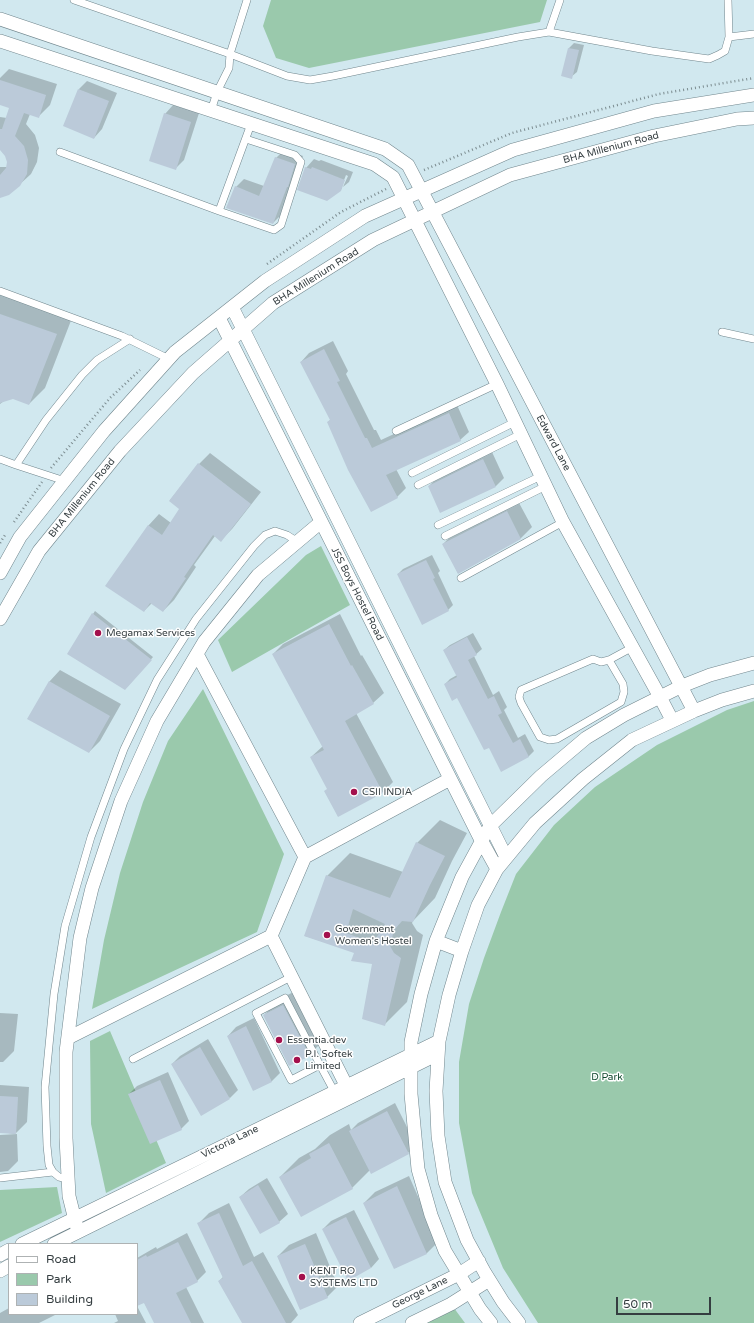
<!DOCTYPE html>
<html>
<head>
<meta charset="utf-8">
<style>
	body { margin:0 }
	#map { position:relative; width:754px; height:1323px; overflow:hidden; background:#d1e8ef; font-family:"Varela Round",sans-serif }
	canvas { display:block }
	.legend { position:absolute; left:8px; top:1243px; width:130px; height:72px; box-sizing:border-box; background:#fff; border:1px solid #aeb2b3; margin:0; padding:5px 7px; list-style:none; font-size:12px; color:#353e41 }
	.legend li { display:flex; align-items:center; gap:8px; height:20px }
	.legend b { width:20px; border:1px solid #aeb2b3 }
	.scale { position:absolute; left:616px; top:1297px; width:95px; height:18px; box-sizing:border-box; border:2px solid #353e41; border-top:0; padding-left:5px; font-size:12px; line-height:14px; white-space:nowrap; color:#353e41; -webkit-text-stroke:3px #fff; paint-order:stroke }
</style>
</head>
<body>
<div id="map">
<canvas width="754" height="1323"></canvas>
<ul class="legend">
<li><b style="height:5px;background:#fff"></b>Road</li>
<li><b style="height:11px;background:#9ac9ac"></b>Park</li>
<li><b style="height:11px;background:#bbcad9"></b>Building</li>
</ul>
<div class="scale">50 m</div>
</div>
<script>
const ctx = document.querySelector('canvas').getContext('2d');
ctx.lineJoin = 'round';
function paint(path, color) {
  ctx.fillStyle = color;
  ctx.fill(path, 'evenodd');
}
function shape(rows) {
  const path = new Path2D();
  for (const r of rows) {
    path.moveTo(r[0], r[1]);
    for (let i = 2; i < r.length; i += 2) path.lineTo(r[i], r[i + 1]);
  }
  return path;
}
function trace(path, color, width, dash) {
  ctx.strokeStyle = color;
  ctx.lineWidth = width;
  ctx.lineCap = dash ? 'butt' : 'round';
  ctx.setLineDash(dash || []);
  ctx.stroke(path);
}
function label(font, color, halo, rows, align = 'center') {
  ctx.font = font + ' "Varela Round",sans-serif';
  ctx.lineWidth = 3;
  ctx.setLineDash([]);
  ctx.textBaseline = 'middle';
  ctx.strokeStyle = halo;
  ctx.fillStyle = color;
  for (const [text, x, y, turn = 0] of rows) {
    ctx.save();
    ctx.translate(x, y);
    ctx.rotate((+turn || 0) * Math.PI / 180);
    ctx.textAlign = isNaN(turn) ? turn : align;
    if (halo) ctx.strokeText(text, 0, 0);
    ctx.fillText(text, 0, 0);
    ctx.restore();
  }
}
paint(shape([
	[271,0,547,0,540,22,309,68,276,58,263,26],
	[321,546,350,605,232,672,218,640,306,555],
	[203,689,284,854,257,932,92,1009,104,940,120,873,143,802,168,741],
	[754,701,754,1323,538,1323,503,1268,472,1193,459,1123,459,1062,469,1004,484,958,501,912,516,874,554,825,595,787,657,745,727,710],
	[110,1031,166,1163,106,1193,91,1124,90,1041],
	[57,1187,62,1213,0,1242,0,1190],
	[451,1304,465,1323,412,1323]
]), '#9ac9ac');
paint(shape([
	[574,43,584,45,577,72,571,77,562,75,569,48],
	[9,69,57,84,50,105,39,116,30,114,26,124,35,135,39,148,37,162,31,174,19,185,0,197,0,167,7,167,8,162,6,156,0,149,0,117,7,118,11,108,0,104,0,78],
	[87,81,117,93,102,129,94,138,79,89],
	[173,105,199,113,184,160,176,168,165,114],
	[285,149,303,156,281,215,273,223,236,187,244,179,264,186,276,158],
	[314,159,319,161,321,160,353,172,349,182,343,187,348,176,346,175,341,188,342,188,340,191,306,168],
	[0,292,72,318,45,388,29,404,13,398,4,401,0,404],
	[333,341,348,371,346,374,374,430,376,430,381,440,457,405,469,432,460,440,396,469,406,488,397,497,328,422,331,419,301,362,309,353],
	[492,452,504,478,496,486,429,486,437,478],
	[210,453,261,492,232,529,221,540,215,536,194,565,196,567,174,600,163,611,152,603,144,611,148,526,159,514,171,523,181,509,170,500,199,464],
	[518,501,532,527,521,538,458,573,443,544,454,533],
	[432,555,440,571,438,573,453,605,448,610,398,574,403,569],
	[95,611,153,657,128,686,93,614],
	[340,614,361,656,362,655,384,693,373,703,356,713,393,782,383,792,338,816,328,789,311,757,323,746,273,654,283,644],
	[473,633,482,649,474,656,493,695,499,691,507,707,504,710,518,738,525,734,534,751,528,757,489,747,458,697,445,684,450,679,457,675,444,650,450,645],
	[60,670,121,704,100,741,89,752,49,682],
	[440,820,467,833,452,861,435,898,413,921,412,923,417,931,423,935,407,1002,384,1025,373,963,355,952,305,936,327,876,350,853,403,872,417,843],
	[299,989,325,1039,309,1055,264,1015,280,999],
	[0,1013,18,1014,14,1051,3,1062,0,1062],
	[254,1018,280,1073,272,1081,254,1090,228,1036,236,1027],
	[208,1039,238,1090,230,1098,172,1064,180,1056],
	[168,1072,189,1121,181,1129,129,1094,137,1086],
	[0,1085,29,1087,27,1122,15,1134,0,1132],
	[395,1103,416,1145,408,1153,370,1170,352,1188,280,1177,299,1158,315,1149,330,1135,349,1124,351,1130,358,1123],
	[17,1134,18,1161,8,1171,0,1172,0,1135],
	[409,1176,438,1242,427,1253,395,1268,364,1203,375,1192],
	[267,1178,288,1214,279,1222,240,1197,249,1189],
	[229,1203,254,1257,263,1252,298,1315,291,1323,243,1323,219,1281,223,1277,199,1223,209,1213],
	[354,1210,379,1259,371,1268,323,1229,331,1221],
	[187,1233,206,1272,197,1281,186,1287,204,1323,155,1323,144,1302,137,1305,137,1258,156,1247,157,1249],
	[316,1233,338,1286,327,1297,278,1256,289,1245],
	[137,1306,146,1323,114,1323,118,1321,115,1314,137,1314],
	[9,1308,9,1314,57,1314,39,1323,0,1323,0,1313]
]), '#0003');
paint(shape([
	[568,48,579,50,572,79,561,76],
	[0,80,46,95,39,118,24,113,15,136,24,146,28,160,27,174,20,186,9,195,0,198,0,175,6,168,7,162,5,156,0,150,0,129,2,129,9,108,0,105],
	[78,89,109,101,94,139,63,126],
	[164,113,191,122,176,170,149,161],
	[275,157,295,164,288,187,287,187,273,224,226,208,235,186,259,196],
	[305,167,311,169,312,167,345,180,341,191,327,201,297,190],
	[0,314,57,334,29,405,13,399,0,403],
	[324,349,340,381,337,382,365,438,367,438,372,448,449,413,461,441,386,475,398,498,371,512,348,470,327,422,330,420,300,362],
	[483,459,496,487,440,513,428,486],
	[198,463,251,504,221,542,213,535,184,577,186,578,163,612,150,603,144,612,105,586,148,525,162,535,179,509,169,501],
	[507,511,521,539,458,574,442,544],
	[426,560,435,578,433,579,449,611,422,625,397,574],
	[92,613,152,660,125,690,67,654],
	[329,624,351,666,352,665,374,704,345,721,383,793,338,817,324,791,327,789,310,757,324,750,272,654],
	[467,637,477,655,468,660,488,699,494,696,502,713,498,715,513,743,520,739,529,757,501,772,489,748,484,750,457,698,452,701,444,684,457,677,443,650],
	[49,681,110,716,89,753,27,719],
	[416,842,445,856,430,885,413,922,402,921,394,930,390,946,394,953,401,958,385,1026,362,1019,372,964,351,961,354,953,304,936,326,875,390,898],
	[353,909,385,924,373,943,346,933],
	[283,1005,310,1056,289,1066,263,1015],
	[246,1026,272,1082,253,1091,227,1036],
	[200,1047,230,1099,201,1116,171,1064],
	[160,1080,182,1130,150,1144,128,1094],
	[0,1096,18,1097,16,1134,0,1133],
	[387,1111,409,1154,371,1174,349,1131],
	[329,1143,353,1189,301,1217,279,1177,311,1158,309,1154],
	[258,1185,280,1223,260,1234,239,1197],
	[397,1186,427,1254,394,1269,363,1203],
	[219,1213,243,1266,252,1261,286,1323,242,1323,218,1281,223,1278,197,1223],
	[346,1217,371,1268,348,1281,322,1229],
	[178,1242,198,1282,176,1293,191,1323,154,1323,144,1303,137,1306,137,1260,146,1255,147,1257],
	[305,1244,328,1298,300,1310,277,1256]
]), '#bbcad9');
const service = shape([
	[74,0,230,54,287,76,310,80,333,76,518,37,549,32,652,51,709,59,718,55,725,51,729,37,754,34],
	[728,0,729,37],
	[549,32,560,0],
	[211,111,217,92,229,68,230,54,247,0],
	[60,152,219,211,251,124],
	[219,211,274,230,281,225,301,162,295,155,246,139],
	[0,291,122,336,169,359],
	[722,332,754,339],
	[396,431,497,384],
	[0,459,16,465,46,420,82,375,97,360,130,339],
	[16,465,65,481],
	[412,473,515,422],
	[418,485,521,434],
	[438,525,541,476],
	[445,536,546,486],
	[461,578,563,522],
	[609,660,623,684,624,692,621,702,557,739,549,740,540,737,521,703,519,697,521,690,593,659,601,662,609,660,633,647],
	[133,1059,291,977],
	[320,1065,291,1080,256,1013,285,998,320,1065,334,1091],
	[0,1178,53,1172],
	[68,1179,59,1177,53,1172,49,1165,47,1146,45,1087,54,994,65,926,91,837,124,749,157,680,196,619,254,546,265,535,275,531,287,535,298,542]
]);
const minor = shape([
	[0,19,385,149,408,165,694,711],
	[0,41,374,164,393,177,497,384,563,522,660,697,672,720],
	[232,307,506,857],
	[219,318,481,840,497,869],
	[0,573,20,537,104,431,175,352,265,281,365,216,513,150,654,111,754,95],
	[0,619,39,551,120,451,193,373,273,303,373,240,510,175,654,136,737,119,754,118],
	[305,857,450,779],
	[271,936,346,1085],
	[436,941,462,951],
	[68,1038,271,936,305,857,197,654],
	[78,1232,69,1196,66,1138,66,1052,80,938,92,888,121,801,157,721,204,642,258,575,321,522],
	[22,1244,439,1041],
	[54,1244,438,1054],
	[0,1255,9,1250],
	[0,1271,9,1266],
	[360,1323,459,1274,479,1261],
	[412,1323,451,1304,489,1280],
	[491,1323,480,1309,445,1251,431,1215,418,1169,411,1094,411,1042,421,994,436,941,462,877,487,831,491,825,541,776,586,738,624,715,682,686,710,675,754,663],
	[519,1323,503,1302,485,1273,467,1240,445,1182,438,1136,436,1091,439,1041,449,995,462,951,478,905,497,869,535,823,583,779,632,740,694,711,722,700,754,691]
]);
trace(service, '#71868d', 8);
trace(minor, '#71868d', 14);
trace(shape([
	[424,170,512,133,659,94,754,78],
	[267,264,341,212,386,189],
	[51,468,110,398,140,370],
	[14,522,42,482],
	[0,543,5,535]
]), '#7c8c90', 2.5, [1, 3]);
trace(service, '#fff', 7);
trace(minor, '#fff', 13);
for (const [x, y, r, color] of [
	[98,633,4,"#a40f4c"],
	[354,792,4,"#a40f4c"],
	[327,935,4,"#a40f4c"],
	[279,1040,4,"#a40f4c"],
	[297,1060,4,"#a40f4c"],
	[302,1277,4,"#a40f4c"]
]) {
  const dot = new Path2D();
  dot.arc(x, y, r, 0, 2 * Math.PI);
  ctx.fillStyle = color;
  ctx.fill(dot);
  trace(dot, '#fff', 1.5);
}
label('10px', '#353e41', '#fff', [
	["BHA Millenium Road",611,148,-15],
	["BHA Millenium Road",316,277,-32],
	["Edward Lane",553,443,62],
	["BHA Millenium Road",82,498,-51],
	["JSS Boys Hostel Road",357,594,63],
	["Victoria Lane",230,1142,-26],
	["George Lane",420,1293,-26]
]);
label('10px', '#353e41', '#fff', [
	["Megamax Services",106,633],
	["CSII INDIA",362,792],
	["Government",335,929],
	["Women's Hostel",335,941],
	["Essentia.dev",287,1040],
	["P.I. Softek",305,1054],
	["Limited",305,1066],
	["KENT RO",310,1271],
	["SYSTEMS LTD",310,1283]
], 'left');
label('10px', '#11482e', '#fff', [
	["D Park",607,1077]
]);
</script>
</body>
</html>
